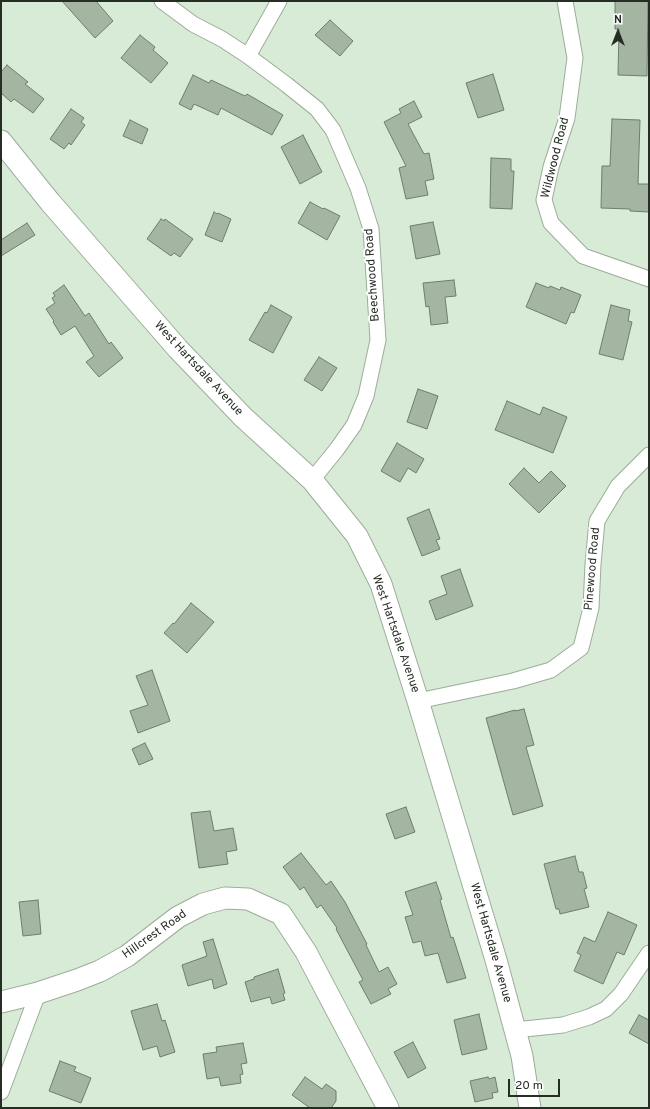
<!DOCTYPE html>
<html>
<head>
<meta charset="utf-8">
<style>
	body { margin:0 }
	#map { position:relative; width:650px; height:1109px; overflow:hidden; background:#d8ebd7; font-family:Overpass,sans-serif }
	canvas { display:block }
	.frame { position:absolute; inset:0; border:2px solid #262d25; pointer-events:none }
	.north { position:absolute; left:598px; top:12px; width:40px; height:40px; -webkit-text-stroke:3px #fff; paint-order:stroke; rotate:0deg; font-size:11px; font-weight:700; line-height:16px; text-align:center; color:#262d25 }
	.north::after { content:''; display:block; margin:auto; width:14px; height:18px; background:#262d25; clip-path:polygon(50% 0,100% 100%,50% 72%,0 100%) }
	.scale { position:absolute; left:508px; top:1079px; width:52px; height:18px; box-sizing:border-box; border:2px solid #262d25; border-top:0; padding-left:5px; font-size:12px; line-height:14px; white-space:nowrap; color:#262d25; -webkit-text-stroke:3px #fff; paint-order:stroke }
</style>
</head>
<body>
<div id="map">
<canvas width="650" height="1109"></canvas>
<div class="frame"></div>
<div class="north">N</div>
<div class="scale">20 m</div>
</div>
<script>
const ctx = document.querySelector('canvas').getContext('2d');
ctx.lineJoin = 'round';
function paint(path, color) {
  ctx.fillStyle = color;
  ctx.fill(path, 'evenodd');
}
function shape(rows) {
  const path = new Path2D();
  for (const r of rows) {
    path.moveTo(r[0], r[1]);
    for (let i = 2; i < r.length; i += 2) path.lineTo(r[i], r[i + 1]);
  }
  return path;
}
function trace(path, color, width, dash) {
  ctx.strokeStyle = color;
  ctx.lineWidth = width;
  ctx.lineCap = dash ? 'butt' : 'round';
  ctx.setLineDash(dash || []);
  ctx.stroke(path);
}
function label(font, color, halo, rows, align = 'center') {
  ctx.font = font + ' Overpass,sans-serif';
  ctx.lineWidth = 4;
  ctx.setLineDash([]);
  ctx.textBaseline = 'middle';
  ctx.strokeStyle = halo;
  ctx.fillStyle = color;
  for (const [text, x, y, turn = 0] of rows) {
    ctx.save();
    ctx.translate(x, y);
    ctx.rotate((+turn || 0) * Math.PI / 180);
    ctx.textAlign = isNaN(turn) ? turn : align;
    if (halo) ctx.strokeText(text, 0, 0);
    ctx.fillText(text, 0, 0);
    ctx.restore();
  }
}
const building = shape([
	[62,1,96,1,113,21,95,38,62,1],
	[615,1,648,1,647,76,618,75,619,29,615,29,615,1],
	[330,20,353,41,340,56,315,35,330,20],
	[140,35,155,47,153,50,168,63,151,83,121,58,140,35],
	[7,65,28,82,25,84,44,99,33,113,14,99,11,102,1,93,1,72,7,65],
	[493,74,504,110,478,118,466,83,493,74],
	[193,75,209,83,211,80,245,96,247,94,283,115,272,135,221,108,218,115,194,104,191,110,179,104,193,75],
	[414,101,422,117,408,124,424,154,429,153,434,179,425,181,428,195,406,199,399,168,406,166,384,122,401,113,399,109,414,101],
	[71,109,84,118,81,122,85,125,71,145,69,143,64,149,50,139,71,109],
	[612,119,640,120,638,184,649,184,649,212,630,211,630,209,601,208,602,166,610,166,612,119],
	[130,120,148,129,142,144,123,136,130,120],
	[303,135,322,172,300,184,281,147,303,135],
	[491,158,511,159,511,171,514,171,512,209,490,208,491,158],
	[310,202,323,209,324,208,340,216,327,240,298,223,310,202],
	[214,212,217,214,218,213,231,219,222,242,205,235,214,212],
	[161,219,164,221,165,219,193,239,180,257,174,253,171,256,147,239,161,219],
	[433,222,440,254,416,259,410,226,433,222],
	[27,223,35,235,1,256,1,240,27,223],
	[454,280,456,296,445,297,448,323,431,325,429,306,426,307,423,283,454,280],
	[536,283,549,288,550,286,560,290,561,287,581,295,574,313,571,312,566,324,526,307,536,283],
	[64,285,85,316,89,313,109,344,111,342,123,358,99,377,86,362,94,356,75,326,61,335,53,322,54,321,46,309,55,303,52,298,55,296,53,293,64,285],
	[271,305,292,317,273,353,249,340,265,312,267,313,271,305],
	[611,305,630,310,628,321,632,322,623,360,599,354,611,305],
	[319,357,337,368,322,391,304,380,319,357],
	[418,389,438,396,427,429,407,422,418,389],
	[507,401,540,415,543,407,567,417,553,453,495,430,507,401],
	[397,443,424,459,416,473,408,468,400,482,381,471,397,443],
	[524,468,539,483,551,471,566,486,539,513,509,484,524,468],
	[429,509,440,539,436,540,440,549,422,556,407,518,429,509],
	[460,569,473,606,436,620,429,601,447,594,441,576,460,569],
	[191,603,214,622,187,653,164,633,173,623,174,624,191,603],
	[152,670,170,721,138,733,130,711,148,705,136,676,152,670],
	[524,709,534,745,526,747,543,806,513,815,486,718,515,710,515,711,524,709],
	[145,743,153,759,139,765,132,749,145,743],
	[406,807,415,832,395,839,386,814,406,807],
	[210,811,214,831,233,828,237,850,226,852,228,864,199,868,191,813,210,811],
	[301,853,326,885,331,881,345,902,367,944,366,945,379,972,388,967,397,984,388,989,391,994,371,1004,359,982,363,980,336,929,337,928,321,905,317,908,304,887,300,890,283,867,301,853],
	[575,856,579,872,583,872,587,888,584,889,589,907,560,914,559,909,556,909,544,864,575,856],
	[436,882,442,899,440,900,451,938,453,937,466,978,447,983,438,953,425,956,421,941,413,943,405,917,413,915,405,892,436,882],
	[38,900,41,934,23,936,19,902,38,900],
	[608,912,637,925,624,955,617,952,603,984,574,971,581,955,577,953,584,937,595,942,608,912],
	[213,939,227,984,214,989,212,979,188,986,182,965,207,956,203,942,213,939],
	[278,969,285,993,283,994,285,1000,272,1004,270,997,251,1002,245,982,254,979,254,977,278,969],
	[157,1004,162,1021,165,1020,175,1052,160,1057,157,1046,143,1050,131,1011,157,1004],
	[479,1014,487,1049,462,1055,454,1020,479,1014],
	[639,1015,649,1020,649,1044,629,1033,639,1015],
	[413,1042,426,1068,408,1078,394,1052,413,1042],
	[243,1043,247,1063,241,1064,243,1074,240,1075,241,1083,221,1086,219,1077,207,1079,203,1054,217,1052,216,1047,243,1043],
	[60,1061,76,1067,74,1071,91,1078,81,1103,49,1091,60,1061],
	[305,1077,322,1089,326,1084,336,1091,336,1101,331,1108,310,1108,292,1095,305,1077],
	[488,1077,489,1079,495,1077,498,1092,492,1093,493,1098,475,1102,470,1081,488,1077]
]);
paint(building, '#a4b5a2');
trace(building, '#6d7e6c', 1);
const street = shape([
	[162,1,193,24,222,39,248,56,287,85,317,109,333,130,358,188,371,229,378,340,366,396,354,425,337,449,312,480],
	[565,1,575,58,567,118,551,167,544,200,551,223,583,256,649,279],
	[248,56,279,1],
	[418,701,513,681,551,670,581,648,591,608,593,564,597,521,618,486,649,455],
	[515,1030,563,1025,589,1017,606,1009,621,994,649,953],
	[1,1092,38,993]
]);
const secondary = shape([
	[1,141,50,202,178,349,243,417,312,480,357,536,381,584,418,701,496,960,522,1056,530,1108],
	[1,1002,38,993,77,980,100,971,127,956,178,917,203,904,225,898,248,899,281,914,306,952,388,1108]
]);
trace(street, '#9cad9a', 17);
trace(secondary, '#9cad9a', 23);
trace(street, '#fff', 15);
trace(secondary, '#fff', 21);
label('12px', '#262d25', '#fff', [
	["Wildwood Road",556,158,-76],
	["Beechwood Road",373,275,-94],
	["West Hartsdale Avenue",198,369,47],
	["Pinewood Road",593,569,-85],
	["West Hartsdale Avenue",395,634,71],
	["Hillcrest Road",155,935,-35],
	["West Hartsdale Avenue",490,943,74]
]);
</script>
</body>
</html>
